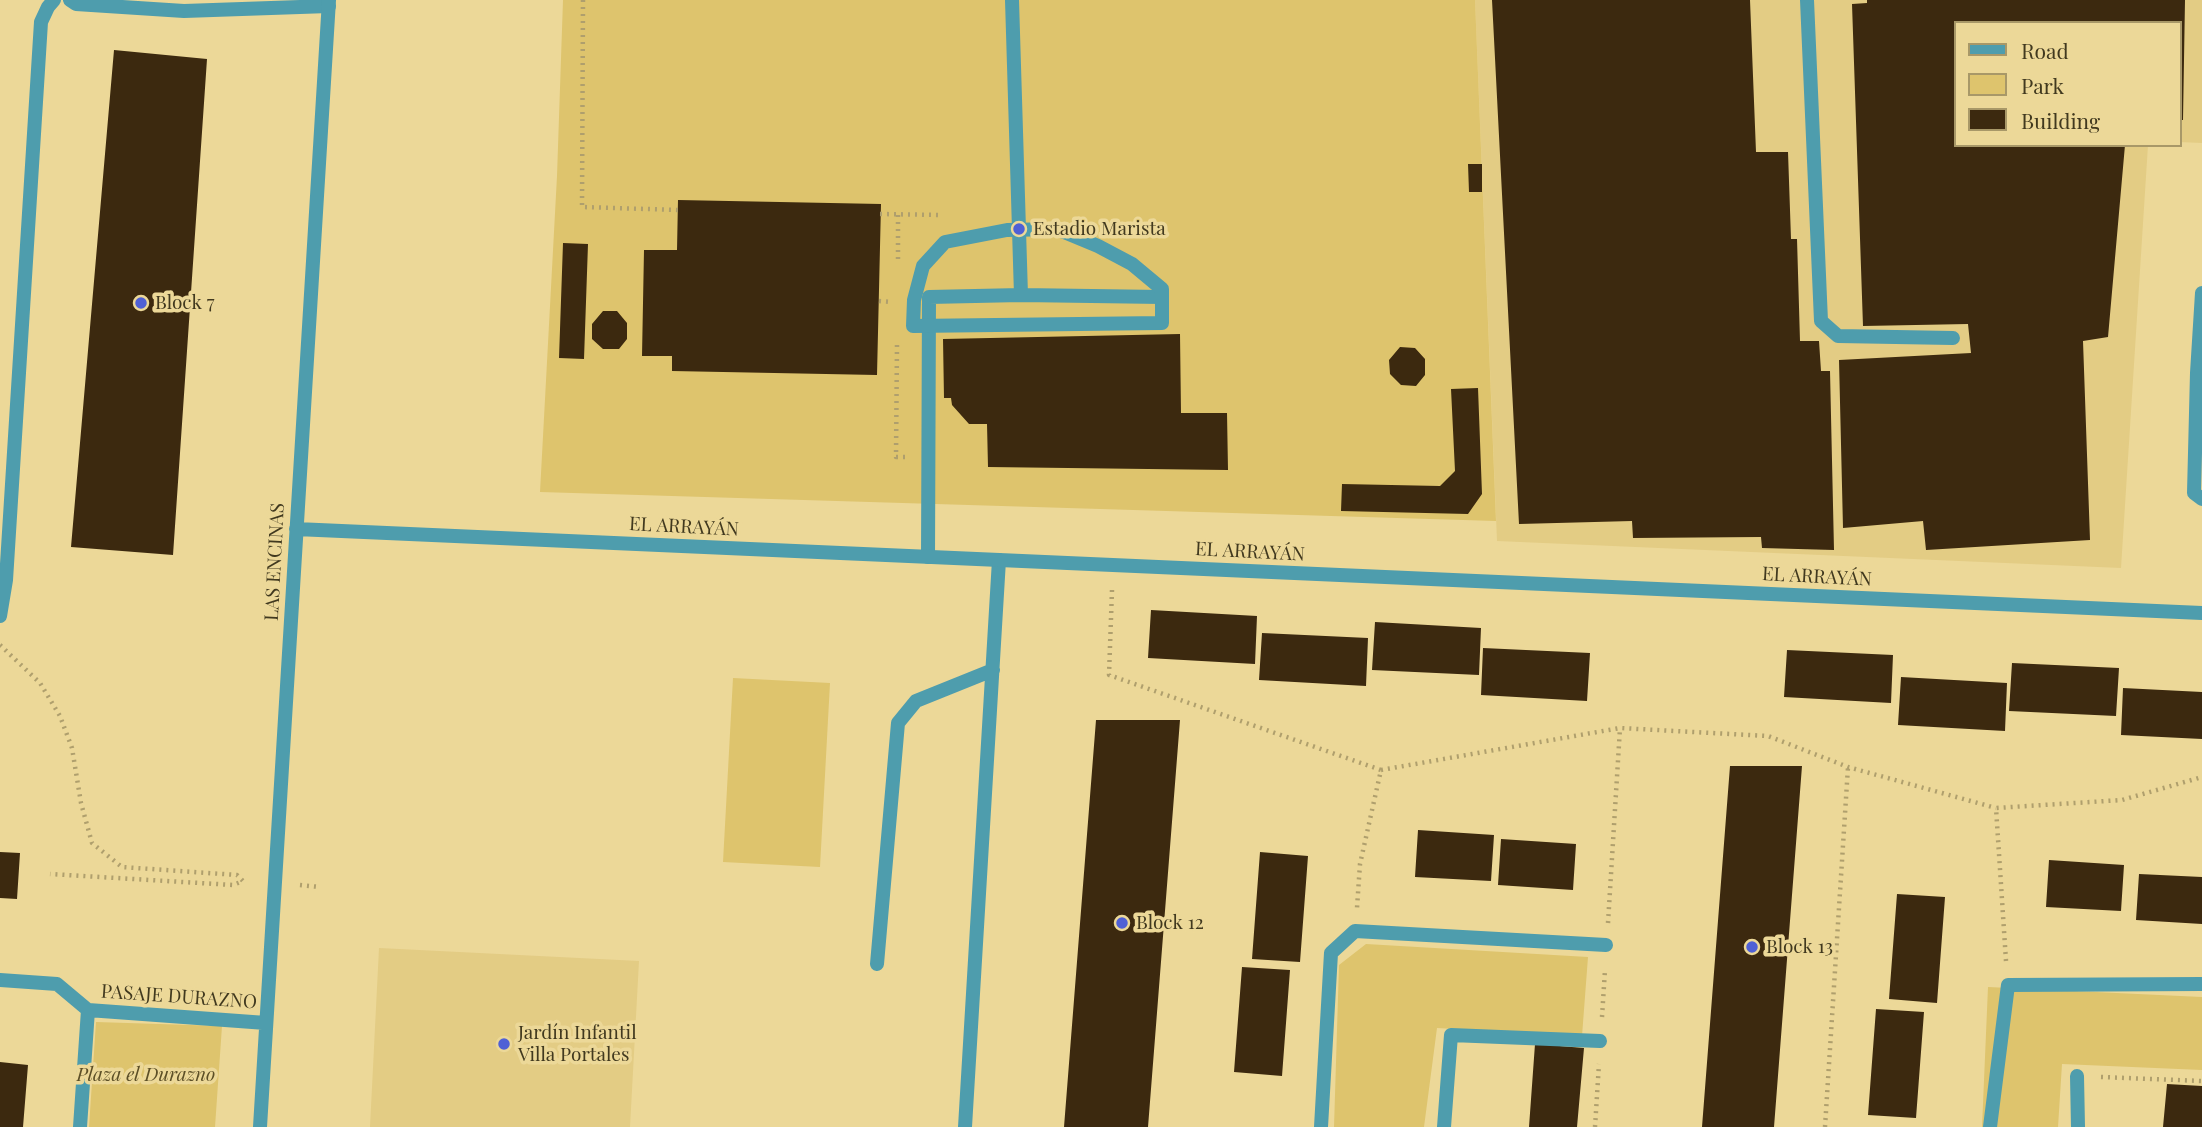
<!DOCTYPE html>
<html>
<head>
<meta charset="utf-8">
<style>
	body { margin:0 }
	#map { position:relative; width:2202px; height:1127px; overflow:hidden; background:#ecd898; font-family:"Playfair Display",serif }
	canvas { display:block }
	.legend { position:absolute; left:1954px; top:21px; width:228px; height:126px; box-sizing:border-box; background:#ecd898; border:2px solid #a89868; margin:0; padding:9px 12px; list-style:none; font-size:21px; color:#41391f }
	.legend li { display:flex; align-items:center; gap:14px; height:35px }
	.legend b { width:35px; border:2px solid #a89868 }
</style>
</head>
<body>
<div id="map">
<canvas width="2202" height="1127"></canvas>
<ul class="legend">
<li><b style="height:9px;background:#4e9dad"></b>Road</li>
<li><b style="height:19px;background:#dec46d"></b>Park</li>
<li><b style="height:19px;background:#3c290f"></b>Building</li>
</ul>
</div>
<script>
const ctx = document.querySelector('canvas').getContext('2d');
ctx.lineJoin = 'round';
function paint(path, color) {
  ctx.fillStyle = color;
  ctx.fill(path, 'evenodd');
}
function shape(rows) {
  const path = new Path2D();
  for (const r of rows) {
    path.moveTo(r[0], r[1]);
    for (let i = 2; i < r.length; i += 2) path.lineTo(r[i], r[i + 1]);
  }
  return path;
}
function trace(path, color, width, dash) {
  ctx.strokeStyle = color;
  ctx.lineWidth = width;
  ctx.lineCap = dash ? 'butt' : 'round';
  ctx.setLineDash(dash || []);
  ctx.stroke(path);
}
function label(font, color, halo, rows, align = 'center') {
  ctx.font = font + ' "Playfair Display",serif';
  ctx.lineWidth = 7;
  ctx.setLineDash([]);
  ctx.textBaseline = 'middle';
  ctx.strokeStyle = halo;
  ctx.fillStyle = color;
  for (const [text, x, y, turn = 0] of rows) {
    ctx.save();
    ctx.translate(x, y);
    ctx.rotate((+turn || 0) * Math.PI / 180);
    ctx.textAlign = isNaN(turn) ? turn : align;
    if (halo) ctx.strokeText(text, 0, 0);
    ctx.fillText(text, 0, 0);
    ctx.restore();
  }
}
paint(shape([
	[1475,0,2202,0,2202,143,2179,142,2179,23,1955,23,1955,145,2148,145,2121,568,1497,541],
	[379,948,639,961,630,1127,370,1127]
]), '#e3cc84');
paint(shape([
	[563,0,1475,0,1496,521,540,492,557,176],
	[733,678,830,683,820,867,723,862],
	[1366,944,1588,957,1582,1036,1437,1028,1424,1127,1334,1127,1339,965],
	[1988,987,2202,997,2202,1070,2062,1064,2058,1127,1982,1127],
	[96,1022,222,1026,215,1127,89,1127]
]), '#dec46d');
paint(shape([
	[1492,0,1750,0,1756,152,1788,152,1791,239,1797,239,1800,341,1819,341,1821,371,1830,371,1834,550,1762,548,1761,537,1633,538,1632,521,1519,524],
	[1867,0,2185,0,2183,120,2179,120,2179,23,1955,23,1955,145,2125,145,2108,337,2083,341,2090,540,1926,550,1923,521,1843,528,1839,360,1971,353,1968,324,1863,326,1852,4,1867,3],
	[114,50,207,59,173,555,71,547],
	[1468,164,1482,164,1482,192,1469,192],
	[678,200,881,204,877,375,672,371,672,356,642,356,644,250,677,250],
	[563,243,588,244,584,359,559,358],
	[603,311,617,311,627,323,627,339,619,349,603,349,592,339,592,324],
	[1180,334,1181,413,1227,413,1228,470,988,467,987,424,969,424,952,405,951,398,944,398,943,339],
	[1400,347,1415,348,1425,359,1425,375,1416,386,1401,385,1390,374,1389,360],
	[1478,388,1482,494,1468,514,1341,511,1342,484,1440,486,1455,471,1451,389],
	[1151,610,1257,616,1255,664,1148,658],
	[1375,622,1481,628,1479,675,1372,670],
	[1262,633,1368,638,1366,686,1259,680],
	[1483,648,1590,653,1587,701,1481,695],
	[1787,650,1893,655,1891,703,1784,697],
	[2012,663,2119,668,2116,716,2009,711],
	[1901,677,2007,683,2005,731,1898,725],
	[2123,688,2202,692,2202,739,2121,735],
	[1096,720,1180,720,1148,1127,1064,1127],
	[1730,766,1802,766,1774,1127,1702,1127],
	[1418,830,1494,835,1491,881,1415,877],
	[1501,839,1576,844,1573,890,1498,885],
	[0,852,20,853,17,899,0,898],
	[1260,852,1308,856,1300,962,1252,959],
	[2049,860,2124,865,2121,911,2046,907],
	[2139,874,2202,877,2202,924,2136,920],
	[1897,894,1945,897,1937,1003,1889,999],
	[1242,967,1290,970,1282,1076,1234,1072],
	[1876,1009,1924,1012,1916,1118,1868,1115],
	[1535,1044,1584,1048,1577,1127,1529,1127],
	[0,1062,28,1065,23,1127,0,1127],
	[2167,1084,2202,1086,2202,1127,2163,1127]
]), '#3c290f');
trace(shape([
	[583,0,582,207,678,210],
	[880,214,940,215],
	[898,259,898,214],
	[879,301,892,302],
	[897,345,896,457,905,457],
	[1112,590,1109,675,1381,770,1360,864,1357,908],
	[0,645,40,683,60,716,72,748,81,803,92,843,122,867,237,875,243,881,233,885,50,874],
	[1381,770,1620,728,1768,736,1848,767,1996,808],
	[300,885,320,887],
	[1608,923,1620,728],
	[2006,961,1996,808,2122,800,2202,777],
	[1602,1017,1605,970],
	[2101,1077,2202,1081],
	[1595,1127,1599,1064],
	[1825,1127,1848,767]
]), '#af9f6d', 4.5, [2, 5]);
trace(shape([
	[70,0,76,4,184,11,329,6],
	[1012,0,1021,295],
	[1807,0,1821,321,1838,336,1953,338],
	[2202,293,2197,373,2194,493,2202,499],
	[928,557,929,297,1021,295,1162,297],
	[0,616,6,580,41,22,48,7,54,0],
	[877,964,898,723,916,701,993,670],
	[965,1127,999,560]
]), '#4e9dad', 14);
trace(shape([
	[1057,229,1098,246,1132,264,1162,289,1162,323,913,326,914,300,923,266,945,242,1007,230,1057,229]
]), '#4e9dad', 14);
trace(shape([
	[296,529,2202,613],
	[0,980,57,984,88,1010,266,1023],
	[2077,1076,2078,1127],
	[80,1127,88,1010],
	[260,1127,329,0],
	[1321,1127,1331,953,1355,931,1606,945],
	[1444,1127,1451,1035,1600,1041],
	[1990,1127,2008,985,2202,984]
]), '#4e9dad', 14);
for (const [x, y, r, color] of [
	[1019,229,7,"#4f60d5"],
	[141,303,7,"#4f60d5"],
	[1122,923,7,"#4f60d5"],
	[1752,947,7,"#4f60d5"],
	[504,1044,7,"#4f60d5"]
]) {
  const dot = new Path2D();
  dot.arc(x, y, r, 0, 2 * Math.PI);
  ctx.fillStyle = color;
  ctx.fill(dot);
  trace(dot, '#ecd898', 2.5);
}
label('19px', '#41391f', '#ecd898', [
	["Estadio Marista",1033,229],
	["Block 7",155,303],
	["Block 12",1136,923],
	["Block 13",1766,947],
	["Jardín Infantil",518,1033],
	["Villa Portales",518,1055]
], 'left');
label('19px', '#41391f', '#ecd898', [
	["EL ARRAYÁN",684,527,3],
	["EL ARRAYÁN",1250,552,3],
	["LAS ENCINAS",275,562,-87],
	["EL ARRAYÁN",1817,577,3],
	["PASAJE DURAZNO",179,997,4]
]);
label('italic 19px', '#5c4f27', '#ecd898', [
	["Plaza el Durazno",146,1075]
]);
</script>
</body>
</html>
